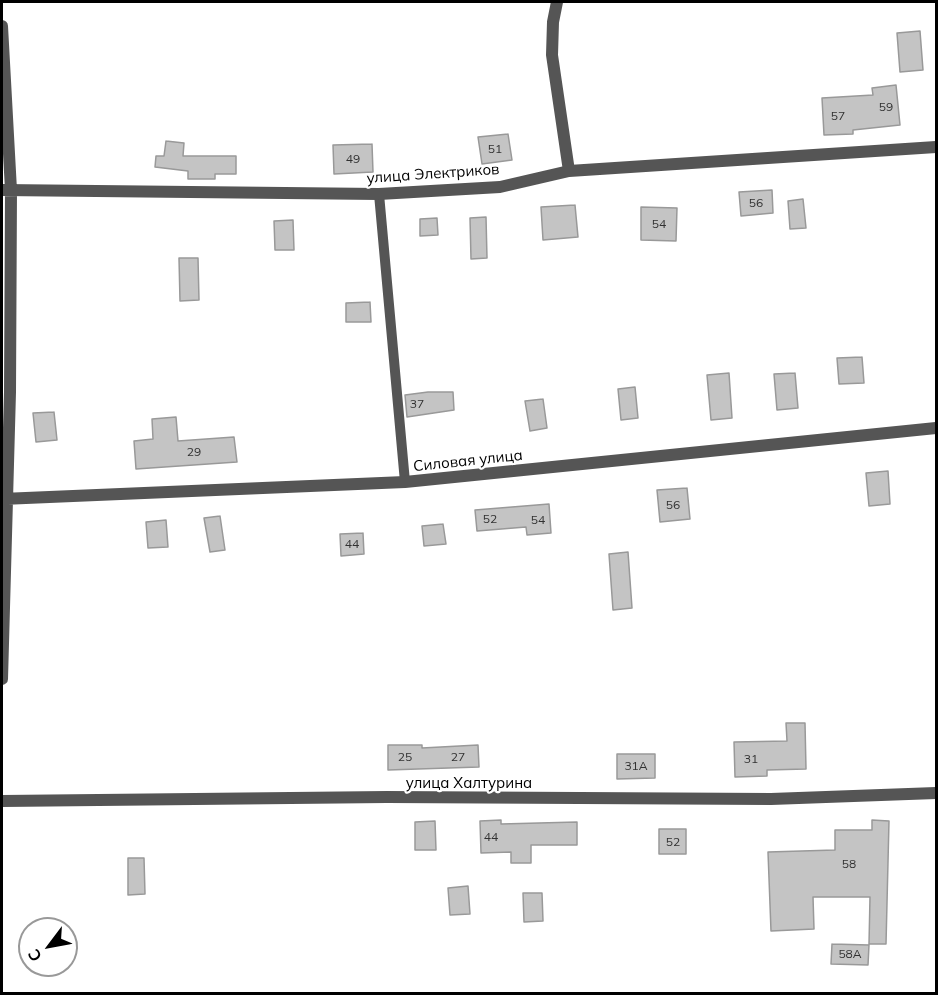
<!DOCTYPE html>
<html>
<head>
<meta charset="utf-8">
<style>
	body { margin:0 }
	#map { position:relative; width:938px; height:995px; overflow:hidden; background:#fff; font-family:Mulish,sans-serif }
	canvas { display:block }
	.frame { position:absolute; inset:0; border:3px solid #000; pointer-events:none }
	.north { position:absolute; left:18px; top:917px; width:60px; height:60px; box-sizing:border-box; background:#fff; border:2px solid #999; border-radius:50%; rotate:238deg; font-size:16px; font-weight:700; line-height:24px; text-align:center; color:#000 }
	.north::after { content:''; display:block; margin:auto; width:21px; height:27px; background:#000; clip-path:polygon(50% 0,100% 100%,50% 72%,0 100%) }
</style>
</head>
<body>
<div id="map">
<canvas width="938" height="995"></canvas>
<div class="frame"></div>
<div class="north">С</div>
</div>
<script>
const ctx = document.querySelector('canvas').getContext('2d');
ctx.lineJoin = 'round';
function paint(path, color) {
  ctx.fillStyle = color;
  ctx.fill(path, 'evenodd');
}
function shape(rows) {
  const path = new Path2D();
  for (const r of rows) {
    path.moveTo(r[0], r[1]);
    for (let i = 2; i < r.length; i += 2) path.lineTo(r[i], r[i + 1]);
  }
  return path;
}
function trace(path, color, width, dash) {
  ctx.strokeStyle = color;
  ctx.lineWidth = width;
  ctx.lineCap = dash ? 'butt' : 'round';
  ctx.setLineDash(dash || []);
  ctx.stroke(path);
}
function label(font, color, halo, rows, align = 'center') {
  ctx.font = font + ' Mulish,sans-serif';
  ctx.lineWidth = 4.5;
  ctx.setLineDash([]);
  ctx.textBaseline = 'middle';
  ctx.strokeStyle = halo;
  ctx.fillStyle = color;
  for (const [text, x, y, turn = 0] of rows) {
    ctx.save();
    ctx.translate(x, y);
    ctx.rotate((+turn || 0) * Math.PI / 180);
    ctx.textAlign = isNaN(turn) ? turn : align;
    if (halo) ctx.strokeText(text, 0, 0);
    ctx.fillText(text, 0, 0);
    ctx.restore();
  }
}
const building = shape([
	[920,31,923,70,900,72,897,33,920,31],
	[896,85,900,125,853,130,853,134,824,135,822,98,873,95,872,88,896,85],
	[508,134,512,160,482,164,478,137,508,134],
	[166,141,184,143,183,156,236,156,236,174,215,174,215,179,188,179,188,171,155,167,156,156,164,156,166,141],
	[372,144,373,172,334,174,333,145,372,144],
	[772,190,773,213,741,216,739,192,772,190],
	[803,199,806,228,790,229,788,201,803,199],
	[575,205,578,237,543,240,541,207,575,205],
	[641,207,677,208,676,241,641,240,641,207],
	[486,217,487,258,471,259,470,218,486,217],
	[437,218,438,235,420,236,420,219,437,218],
	[293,220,294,250,275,250,274,221,293,220],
	[179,258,198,258,199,300,180,301,179,258],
	[370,302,371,322,346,322,346,303,370,302],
	[862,357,864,383,839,384,837,358,862,357],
	[729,373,732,418,711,420,707,375,729,373],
	[795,373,798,408,777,410,774,374,795,373],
	[635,387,638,418,621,420,618,389,635,387],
	[428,392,453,392,454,410,407,417,405,395,428,392],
	[543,399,547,428,530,431,525,401,543,399],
	[54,412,57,440,36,442,33,413,54,412],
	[176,417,178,441,234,437,237,462,136,469,134,441,153,439,152,419,176,417],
	[888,471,890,504,869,506,866,473,888,471],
	[687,488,690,519,660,522,657,490,687,488],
	[549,504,551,533,527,535,526,527,477,531,475,510,549,504],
	[220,516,225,550,210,552,204,518,220,516],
	[166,520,168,547,148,548,146,522,166,520],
	[443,524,446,544,424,546,422,526,443,524],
	[363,533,364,554,341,556,340,534,363,533],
	[628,552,632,608,613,610,609,554,628,552],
	[786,723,805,723,806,769,767,770,767,776,735,777,734,742,787,741,786,723],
	[388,745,422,745,422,748,478,745,479,767,388,770,388,745],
	[617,754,655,754,655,778,617,779,617,754],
	[501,820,501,824,577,822,577,845,531,845,531,863,511,863,511,852,481,853,480,821,501,820],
	[872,820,889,821,886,944,869,944,870,897,813,897,814,929,771,931,768,852,835,850,835,830,872,830,872,820],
	[435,821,436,850,415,850,415,822,435,821],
	[659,829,686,829,686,854,659,854,659,829],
	[128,858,144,858,145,894,128,895,128,858],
	[468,886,470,914,450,915,448,888,468,886],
	[523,893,542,893,543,921,524,922,523,893],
	[832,944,869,945,868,965,831,964,832,944]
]);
paint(building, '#c4c4c4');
trace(building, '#999', 1.5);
trace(shape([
	[379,194,405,482]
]), '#555', 10);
trace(shape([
	[557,2,553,22,552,55,569,171],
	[2,26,11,190,10,392,2,679],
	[2,190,379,194,500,187,569,171,936,147],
	[2,499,405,482,936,428],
	[2,801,387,797,771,799,936,793]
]), '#555', 12);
label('12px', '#313131', null, [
	["59",886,107],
	["57",838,116],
	["51",495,149],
	["49",353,159],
	["56",756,203],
	["54",659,224],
	["37",417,404],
	["29",194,452],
	["56",673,505],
	["52",490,519],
	["54",538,520],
	["44",352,544],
	["25",405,757],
	["27",458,757],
	["31",751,759],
	["31А",636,766],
	["44",491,837],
	["52",673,842],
	["58",849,864],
	["58А",850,954]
]);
label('15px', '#000', '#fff', [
	["улица Электриков",433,174,-4],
	["Силовая улица",468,461,-6],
	["улица Халтурина",469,783]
]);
</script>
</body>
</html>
